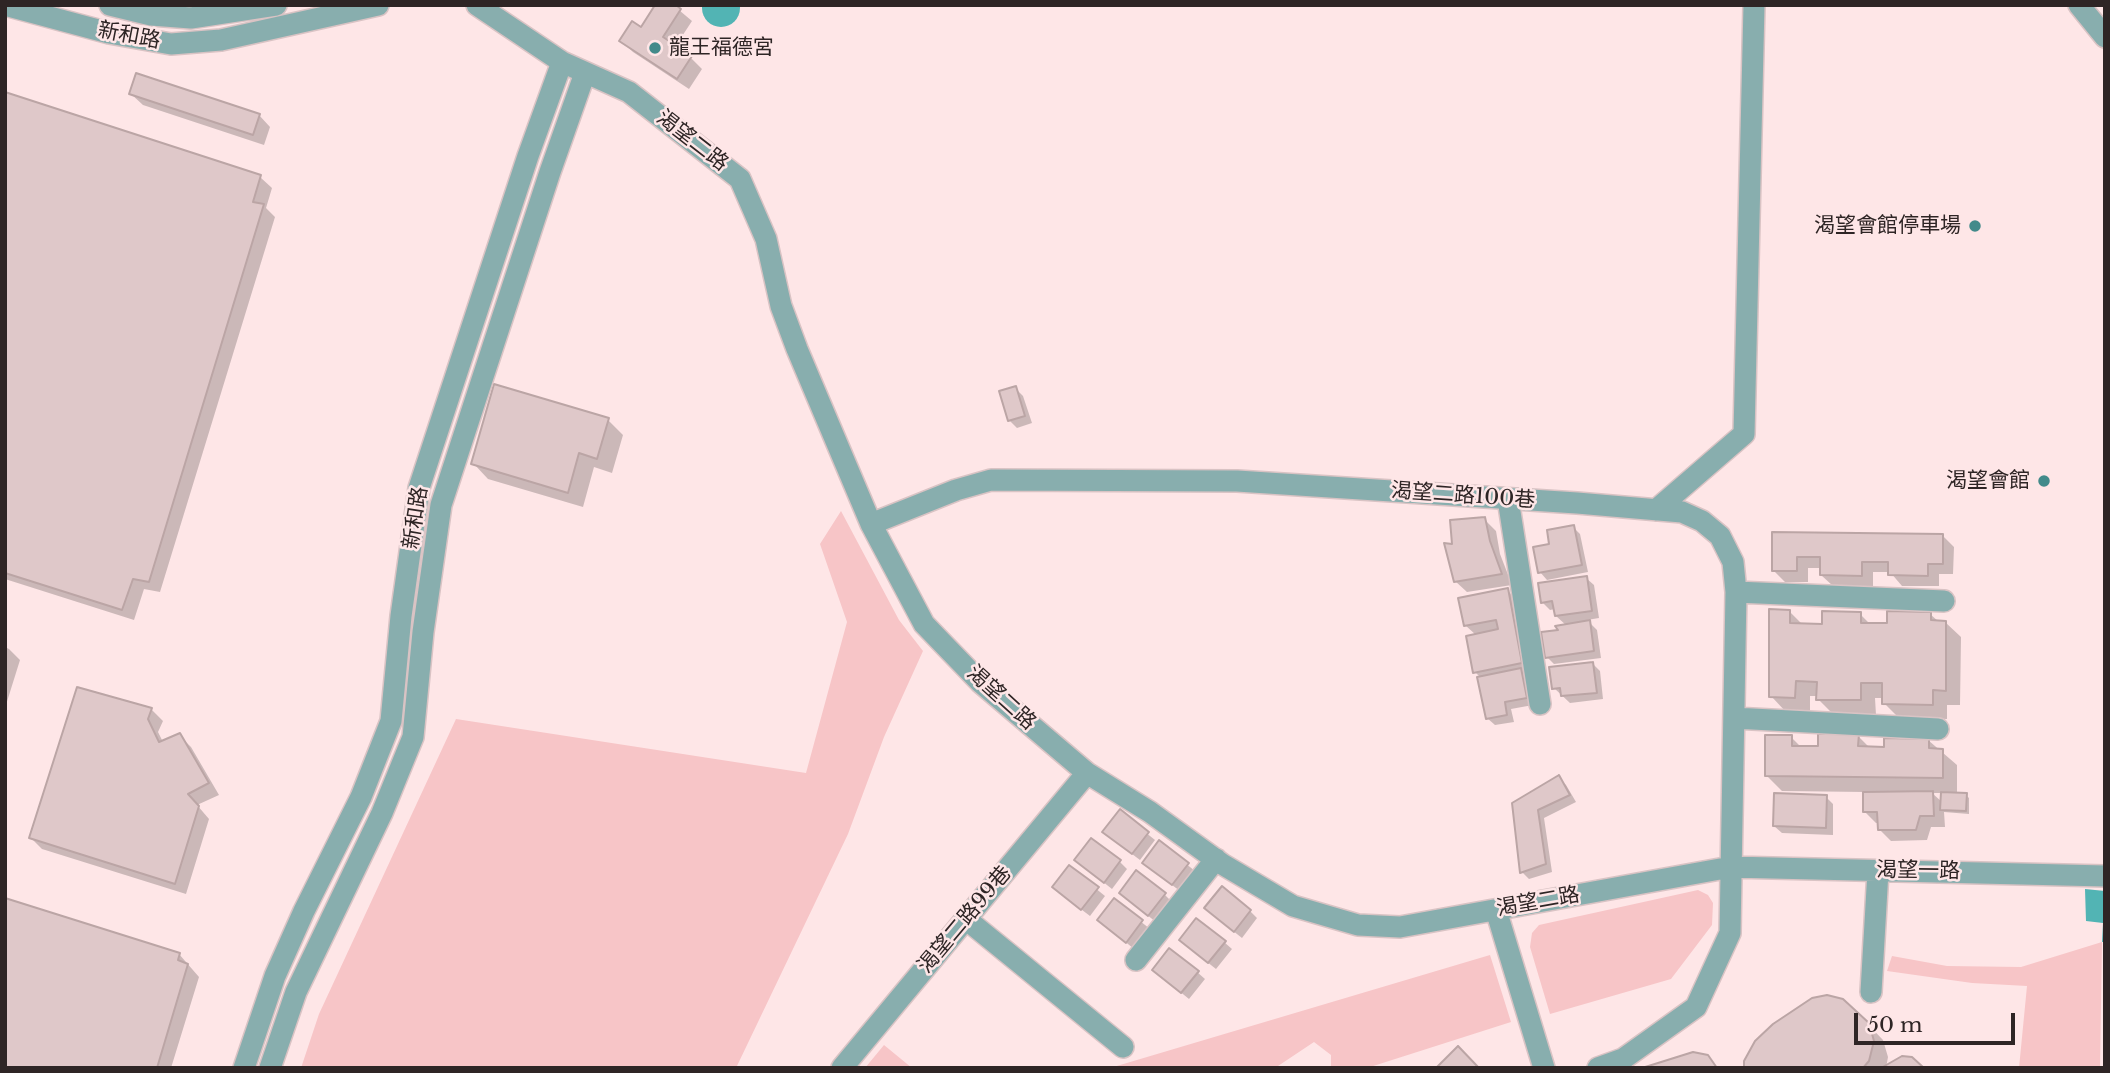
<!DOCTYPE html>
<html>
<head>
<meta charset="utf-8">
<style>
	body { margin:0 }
	#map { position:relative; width:2110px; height:1073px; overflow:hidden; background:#fee6e7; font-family:"Libre Baskerville",serif }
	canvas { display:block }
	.frame { position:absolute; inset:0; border:7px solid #2e2525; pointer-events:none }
	.scale { position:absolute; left:1854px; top:1013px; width:161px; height:32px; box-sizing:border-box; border:4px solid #2e2525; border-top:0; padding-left:9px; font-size:21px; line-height:24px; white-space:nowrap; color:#2e2525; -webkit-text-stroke:5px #fee6e7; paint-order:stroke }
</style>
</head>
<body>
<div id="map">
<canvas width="2110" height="1073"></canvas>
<div class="frame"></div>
<div class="scale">50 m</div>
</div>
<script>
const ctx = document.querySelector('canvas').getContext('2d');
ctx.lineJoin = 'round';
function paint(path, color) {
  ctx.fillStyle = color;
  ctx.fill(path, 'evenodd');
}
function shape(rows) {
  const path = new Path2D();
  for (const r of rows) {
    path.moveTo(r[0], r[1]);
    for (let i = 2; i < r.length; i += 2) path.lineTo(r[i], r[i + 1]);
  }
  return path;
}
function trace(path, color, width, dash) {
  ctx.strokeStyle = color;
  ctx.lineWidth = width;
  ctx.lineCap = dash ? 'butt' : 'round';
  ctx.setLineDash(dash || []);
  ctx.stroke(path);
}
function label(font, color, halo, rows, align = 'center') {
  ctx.font = font + ' "Libre Baskerville","Noto Sans TC",serif';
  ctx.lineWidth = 5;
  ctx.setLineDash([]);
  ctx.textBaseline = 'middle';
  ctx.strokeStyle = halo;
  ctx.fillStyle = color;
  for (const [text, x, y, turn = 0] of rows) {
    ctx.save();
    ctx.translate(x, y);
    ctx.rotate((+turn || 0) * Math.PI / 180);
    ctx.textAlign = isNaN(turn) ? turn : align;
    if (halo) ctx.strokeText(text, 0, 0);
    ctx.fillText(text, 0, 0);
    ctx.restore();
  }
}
paint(shape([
	[841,511,899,620,923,651,884,737,848,834,736,1068,301,1068,319,1014,456,719,806,773,847,622,820,544],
	[1698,890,1708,895,1713,903,1712,925,1671,979,1550,1014,1530,947,1532,933,1539,925],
	[2102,942,2100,1068,2019,1068,2027,986,1972,983,1887,971,1892,956,1947,966,2021,967],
	[1490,955,1511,1022,1367,1068,1331,1068,1331,1055,1314,1042,1275,1068,1110,1068],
	[884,1045,912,1068,865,1068]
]), '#f7c5c7');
paint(shape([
	[2085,889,2105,891,2105,942,2102,942,2103,923,2086,921]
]), '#52b4b4');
paint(shape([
	[673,5,692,21,675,47,690,57,702,69,689,89,633,52,622,41,642,29],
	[5,94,260,177,272,188,266,208,275,217,160,592,144,589,134,620,5,579],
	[131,94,259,115,270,127,264,145,143,105],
	[1015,388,1023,396,1032,423,1017,428,1010,421,1001,393],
	[608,420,623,435,612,473,594,467,583,507,488,479,473,463],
	[1484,519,1496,531,1500,554,1512,585,1467,592,1455,581,1454,546],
	[1573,527,1580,534,1588,572,1547,580,1540,572,1551,545],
	[1774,533,1942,535,1954,547,1953,574,1939,574,1939,586,1902,586,1890,572,1873,572,1873,586,1833,586,1821,575,1821,568,1808,568,1808,582,1785,582,1773,570],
	[1586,578,1594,585,1599,618,1587,620,1597,630,1601,658,1554,664,1547,657,1560,631,1567,626,1556,616,1555,609,1550,610,1542,602],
	[1507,590,1518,601,1533,705,1511,709,1514,722,1495,725,1487,718,1479,676,1475,672,1476,635,1465,625],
	[1789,611,1803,625,1824,626,1860,614,1871,625,1889,625,1930,614,1939,622,1945,622,1961,637,1960,705,1947,705,1947,719,1899,718,1884,703,1884,698,1875,698,1876,715,1833,714,1818,699,1818,696,1810,696,1810,712,1786,712,1771,696],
	[5,647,9,649,20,660,5,708],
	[1593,664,1600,671,1603,699,1570,703,1554,688],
	[151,709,163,721,158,732,163,742,179,735,191,747,219,795,197,805,209,819,186,894,42,849,31,838],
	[1858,736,1870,748,1886,748,1928,740,1957,765,1957,794,1966,795,1969,798,1969,814,1944,812,1945,827,1931,827,1927,840,1891,841,1879,829,1879,823,1876,823,1865,812,1865,792,1782,791,1767,776,1791,737,1802,748,1819,748],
	[1932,793,1942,793,1942,802],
	[1558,778,1566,785,1576,802,1544,818,1552,872,1529,879,1522,872,1514,804],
	[1826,797,1833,804,1833,835,1782,833,1774,826],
	[1120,812,1155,840,1140,860,1112,839],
	[1160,843,1195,871,1180,891,1152,870],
	[1120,862,1127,869,1112,889,1084,867],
	[1069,867,1105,896,1090,916,1061,894],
	[1164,894,1172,902,1156,922,1128,900],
	[1114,900,1150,929,1134,949,1099,920],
	[1250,911,1257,918,1242,938,1214,916],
	[1224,942,1232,949,1216,969,1188,947],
	[179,954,199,977,171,1068,5,1068],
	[1197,972,1205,979,1189,999,1162,977],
	[1860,1016,1883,1040,1888,1057,1886,1068,1922,1068,1746,1068]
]), '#0003');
trace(shape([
	[721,5,721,8]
]), '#52b4b4', 38);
const building = shape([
	[655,5,676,5,681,9,663,37,692,56,677,79,619,41,632,21,641,27,655,5],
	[136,73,260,114,253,135,129,94,136,73],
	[5,92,261,175,253,202,264,204,149,582,133,579,122,610,5,573,5,92],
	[494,384,609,418,597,459,579,453,568,493,471,464,494,384],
	[1016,386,1025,416,1008,421,999,391,1016,386],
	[1485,517,1490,541,1502,574,1454,582,1444,543,1452,544,1450,520,1485,517],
	[1574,525,1582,565,1538,573,1533,547,1549,544,1547,530,1574,525],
	[1772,532,1943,534,1943,564,1928,564,1928,576,1888,575,1888,562,1862,562,1862,576,1820,575,1820,557,1797,557,1797,571,1772,571,1772,532],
	[1587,576,1592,611,1555,616,1552,601,1541,603,1538,583,1587,576],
	[1508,588,1522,663,1473,673,1466,636,1498,629,1496,620,1464,626,1458,598,1508,588],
	[1769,609,1790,610,1790,623,1822,624,1822,611,1861,612,1861,623,1887,623,1887,611,1931,612,1931,620,1946,621,1946,691,1933,690,1933,705,1882,704,1882,683,1861,683,1861,700,1816,700,1817,682,1796,681,1795,698,1769,697,1769,609],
	[1590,620,1594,651,1545,658,1541,632,1558,630,1555,626,1590,620],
	[1593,662,1597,693,1561,696,1560,688,1552,689,1549,667,1593,662],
	[1521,668,1527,698,1505,702,1507,715,1486,719,1477,677,1521,668],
	[77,687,152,708,148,719,159,742,180,733,209,783,188,794,199,806,175,884,29,838,77,687],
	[1818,734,1859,734,1858,746,1884,747,1884,738,1929,739,1929,748,1943,749,1943,778,1765,776,1765,735,1792,735,1792,746,1818,746,1818,734],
	[1559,775,1570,795,1538,810,1546,864,1520,873,1512,803,1559,775],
	[1933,791,1934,816,1920,816,1916,830,1878,830,1877,812,1863,812,1863,792,1933,791],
	[1941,792,1967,793,1966,811,1940,810,1941,792],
	[1774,793,1827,795,1826,828,1773,826,1774,793],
	[1120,809,1149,832,1132,854,1102,832,1120,809],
	[1091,838,1121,860,1104,883,1074,860,1091,838],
	[1159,840,1189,863,1172,885,1142,863,1159,840],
	[1069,865,1099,887,1081,910,1052,887,1069,865],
	[1136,870,1166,893,1148,916,1119,893,1136,870],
	[1222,886,1251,910,1234,932,1204,908,1222,886],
	[5,898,180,953,178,960,188,964,157,1068,5,1068,5,898],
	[1114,898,1143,920,1126,943,1097,920,1114,898],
	[1196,918,1226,941,1208,963,1179,940,1196,918],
	[1169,948,1199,971,1181,993,1152,970,1169,948],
	[1827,995,1843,999,1869,1023,1874,1041,1869,1061,1863,1068,1744,1068,1744,1061,1755,1041,1773,1024,1812,998,1827,995],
	[1458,1046,1479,1068,1436,1068,1458,1046],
	[1693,1052,1708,1055,1717,1068,1642,1068,1693,1052],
	[1902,1056,1912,1057,1924,1068,1881,1068,1902,1056]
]);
paint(building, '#dfc8c9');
trace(building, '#bba5a5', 2);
const minor = shape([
	[5,5,109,33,171,44,221,40,378,5],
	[110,5,151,15,191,18,276,5],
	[477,5,562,62,629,92,740,179,766,239,781,306,797,349,871,524,924,624,980,682,1087,773,1150,812,1222,864,1293,906,1358,925,1400,927,1731,867,2105,876],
	[2079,5,2105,37],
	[1508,499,1540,704],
	[1656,510,1744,434,1754,5],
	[871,524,956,490,991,480,1237,481,1577,503,1682,512,1702,521,1720,536,1733,562,1736,592,1730,933,1696,1007,1623,1059,1598,1068],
	[1736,592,1944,601],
	[1734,718,1938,729],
	[1496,910,1544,1068],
	[966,919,1123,1047],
	[1136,960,1216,859],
	[1871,992,1878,871],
	[244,1068,275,976,304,911,361,797,391,721,401,616,419,488,528,156,562,62],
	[270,1068,296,992,382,813,413,737,423,632,441,505,550,172,585,73],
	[842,1068,1087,773]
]);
trace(minor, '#d9c3c4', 24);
trace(minor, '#88aeae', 21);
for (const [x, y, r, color] of [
	[655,48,7,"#428a8a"],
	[1975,226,7,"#428a8a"],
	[2044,481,7,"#428a8a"]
]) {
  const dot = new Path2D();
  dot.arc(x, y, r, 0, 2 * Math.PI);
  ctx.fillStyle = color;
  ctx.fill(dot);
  trace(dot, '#fee6e7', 2.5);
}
label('21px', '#2e2525', '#fee6e7', [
	["新和路",129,36,11],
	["渴望二路",692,141,38],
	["渴望二路100巷",1463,496,4],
	["新和路",416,518,-81],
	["渴望二路",1001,698,42],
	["渴望一路",1918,871,1],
	["渴望二路",1538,902,-10],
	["渴望二路99巷",965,920,-50]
]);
label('21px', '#2e2525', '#fee6e7', [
	["龍王福德宮",669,48,"left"],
	["渴望會館停車場",1961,226],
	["渴望會館",2030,481]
], 'right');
</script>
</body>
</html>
